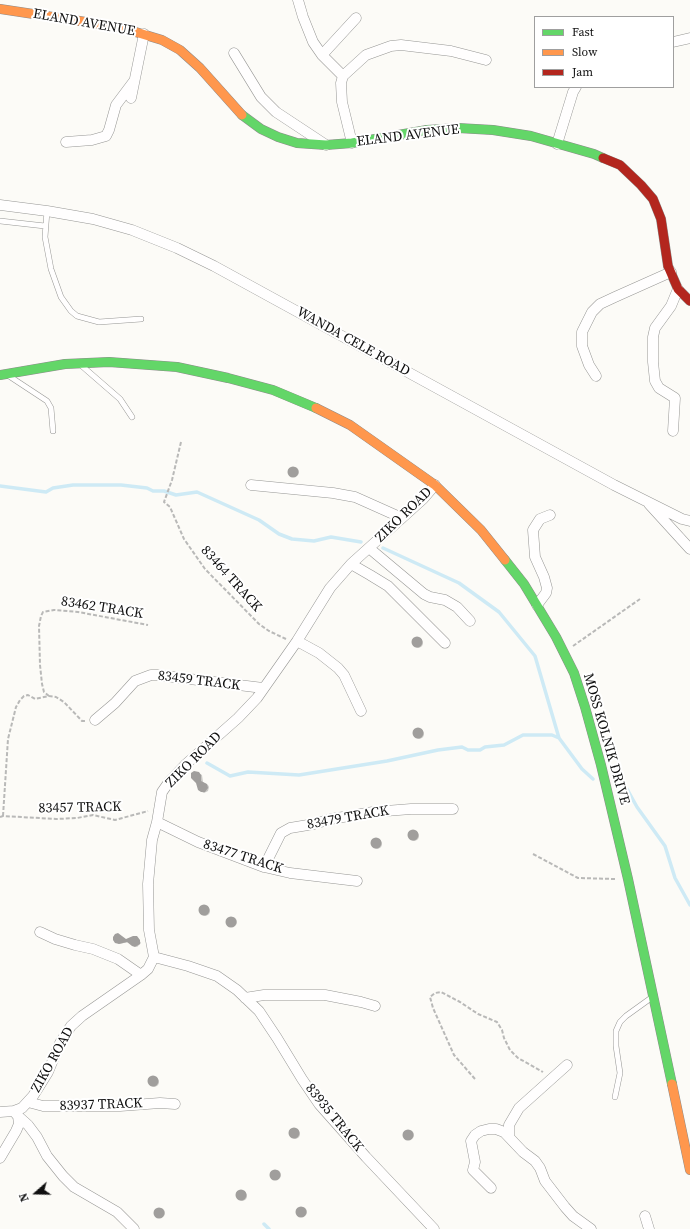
<!DOCTYPE html>
<html>
<head>
<meta charset="utf-8">
<style>
	body { margin:0 }
	#map { position:relative; width:690px; height:1229px; overflow:hidden; background:#fcfbf7; font-family:"Source Serif 4",serif }
	canvas { display:block }
	.legend { position:absolute; left:534px; top:16px; width:140px; height:72px; box-sizing:border-box; background:#fff; border:1px solid #9f9f9f; margin:0; padding:5px 7px; list-style:none; font-size:12px; color:#101010 }
	.legend li { display:flex; align-items:center; gap:8px; height:20px }
	.legend b { width:20px; border:1px solid #9f9f9f }
	.north { position:absolute; left:16px; top:1173px; width:40px; height:40px; -webkit-text-stroke:3px #fff; paint-order:stroke; rotate:250deg; font-size:11px; font-weight:700; line-height:16px; text-align:center; color:#101010 }
	.north::after { content:''; display:block; margin:auto; width:14px; height:18px; background:#101010; clip-path:polygon(50% 0,100% 100%,50% 72%,0 100%) }
</style>
</head>
<body>
<div id="map">
<canvas width="690" height="1229"></canvas>
<ul class="legend">
<li><b style="height:5px;background:#63d668"></b>Fast</li>
<li><b style="height:5px;background:#ff974d"></b>Slow</li>
<li><b style="height:5px;background:#b3261e"></b>Jam</li>
</ul>
<div class="north">N</div>
</div>
<script>
const ctx = document.querySelector('canvas').getContext('2d');
ctx.lineJoin = 'round';
function paint(path, color) {
  ctx.fillStyle = color;
  ctx.fill(path, 'evenodd');
}
function shape(rows) {
  const path = new Path2D();
  for (const r of rows) {
    if (r.length === 3) {
      path.moveTo(r[0] + r[2], r[1]);
      path.arc(r[0], r[1], r[2], 0, 2 * Math.PI);
      continue;
    }
    path.moveTo(r[0], r[1]);
    for (let i = 2; i < r.length; i += 2) path.lineTo(r[i], r[i + 1]);
  }
  return path;
}
function trace(path, color, width, dash) {
  ctx.strokeStyle = color;
  ctx.lineWidth = width;
  ctx.lineCap = dash ? 'butt' : 'round';
  ctx.setLineDash(dash || []);
  ctx.stroke(path);
}
function label(font, color, halo, rows, align = 'center') {
  ctx.font = font + ' "Source Serif 4",serif';
  ctx.lineWidth = 4;
  ctx.setLineDash([]);
  ctx.textBaseline = 'middle';
  ctx.strokeStyle = halo;
  ctx.fillStyle = color;
  for (const [text, x, y, turn = 0] of rows) {
    ctx.save();
    ctx.translate(x, y);
    ctx.rotate((+turn || 0) * Math.PI / 180);
    ctx.textAlign = isNaN(turn) ? turn : align;
    if (halo) ctx.strokeText(text, 0, 0);
    ctx.fillText(text, 0, 0);
    ctx.restore();
  }
}
paint(shape([
	[294,472,5],
	[418,643,5],
	[419,734,5],
	[197,772,202,775,203,782,208,785,209,787,208,791,204,793,202,792],
	[414,836,5],
	[377,844,5],
	[205,911,5],
	[232,922,5],
	[138,938,141,943,137,947,129,942,119,944,115,941],
	[154,1082,5],
	[295,1134,5],
	[409,1135,5],
	[276,1175,5],
	[242,1196,5],
	[302,1212,5],
	[160,1213,5]
]), '#0003');
trace(shape([
	[0,486,46,492,53,488,73,485,121,485,147,488,153,491,164,491,176,495,197,492,259,520,279,534,292,539,314,541,331,537,361,542],
	[383,548,459,583,499,612,535,656,559,738,582,769,593,779],
	[207,763,230,776,248,772,299,775,387,761,438,750,462,747,468,750,480,750,485,747,504,745,523,735,552,735,559,738],
	[627,789,637,807,665,846,675,878,690,905],
	[264,1224,269,1229]
]), '#ceeaf5', 3.5);
paint(shape([
	[293,472,5.5],
	[417,642,5.5],
	[418,733,5.5],
	[194,771,199,772,201,775,201,781,207,784,208,788,205,792,201,792,198,790,196,783,191,778,191,773],
	[413,835,5.5],
	[376,843,5.5],
	[204,910,5.5],
	[231,922,5.5],
	[118,933,126,939,133,936,137,936,140,940,140,944,135,947,132,946,127,942,119,944,115,943,113,940,113,937,115,934],
	[153,1081,5.5],
	[294,1133,5.5],
	[408,1135,5.5],
	[275,1175,5.5],
	[241,1195,5.5],
	[301,1212,5.5],
	[159,1213,5.5]
]), '#a09e9c');
const lane = shape([
	[47,211,45,237,51,269,61,297,71,311,77,316,99,322,141,319],
	[0,221,45,226],
	[82,366,120,399,132,417],
	[9,376,47,401,51,408,53,431],
	[615,1097,620,1073,616,1046,616,1031,620,1022,626,1016,651,998]
]);
const street = shape([
	[298,0,303,17,313,42,322,55,343,76],
	[673,42,690,38],
	[234,53,261,97,276,112,326,145],
	[322,55,356,18],
	[131,98,144,34],
	[66,142,92,140,106,136,109,130,116,105,134,81],
	[352,143,342,102,341,83,343,76,366,55,391,46,401,45,451,51,486,60],
	[557,144,573,92,576,87],
	[0,205,47,211,93,219,132,230,177,248,214,266,614,485,682,519,690,521],
	[596,376,589,365,582,346,582,332,592,312,600,304,615,297,671,272],
	[673,431,675,398,659,388,655,381,653,362,653,337,655,328,671,306,678,289],
	[251,485,333,493,355,497,402,518],
	[649,504,690,549],
	[369,548,424,594,430,597,445,600,457,607,470,621],
	[351,564,370,575,388,586,445,643],
	[537,605,546,593,547,588,544,577,535,557,533,530,540,519,550,515],
	[297,641,319,653,338,668,344,675,361,711],
	[95,720,115,703,135,681,151,675,157,675,263,688],
	[157,822,198,842,264,867,290,873,357,881],
	[264,867,281,833,290,828,314,824,331,819,373,812,411,809,453,809],
	[40,932,55,939,75,945,93,949,118,959,141,975],
	[154,957,188,966,217,976,237,990,259,1011,277,1038,302,1079,319,1104,366,1157,434,1229],
	[245,998,264,995,325,995,361,1002,375,1006],
	[28,1102,43,1106,120,1106,160,1103,175,1104],
	[0,1112,14,1111,22,1108,33,1096,48,1072,60,1043,71,1026,82,1016,141,975,148,969,154,957,149,930,148,884,152,840,157,822,162,792,169,782,186,764,238,718,257,698,297,641,330,588,351,564,423,499,435,485],
	[18,1116,28,1125,37,1137,47,1156,63,1176,74,1187,117,1212,134,1229],
	[509,1137,509,1125,519,1108,567,1065],
	[0,1158,16,1131,19,1124,18,1116,16,1114],
	[491,1188,473,1170,475,1162,471,1141,475,1135,481,1131,489,1129,496,1129,504,1132,523,1152,535,1161,540,1168,545,1181,565,1207,573,1216,591,1229],
	[645,1216,649,1229]
]);
const fast = shape([
	[242,115,261,129,278,137,297,143,326,145,352,143,427,130,458,128,493,130,531,136,594,154,603,158],
	[0,375,65,364,109,362,177,367,228,378,273,390,316,408],
	[505,560,524,584,556,637,574,673,585,707,601,765,628,879,672,1084]
]);
const slow = shape([
	[0,9,119,27,162,40,180,50,200,68,242,115],
	[316,408,350,425,435,485,481,530,505,560],
	[672,1084,690,1170]
]);
const jam = shape([
	[603,158,620,165,641,185,653,199,661,219,668,266,678,289,690,301]
]);
trace(lane, '#969694', 6);
trace(street, '#969694', 11);
trace(fast, '#8d8c8b', 10);
trace(slow, '#8d8c8b', 10);
trace(jam, '#8d8c8b', 10);
trace(shape([
	[181,442,172,480,164,502,170,507,184,539,205,569,259,624,269,631,286,639],
	[573,646,640,599],
	[49,696,44,692,42,684,40,665,39,626,41,616,43,612,54,610,78,612,148,625],
	[3,816,8,739,16,707,20,700,24,696,28,695,35,699,49,696,56,697,64,702,82,721,85,721],
	[0,817,3,816,56,819,77,818,93,815,115,820,148,811],
	[533,854,578,878,615,879],
	[475,1079,454,1055,433,1008,430,997,435,993,441,992,460,1002,478,1014,497,1022,502,1030,504,1038,510,1050,518,1058,543,1072]
]), '#b9b9b8', 2, [4, 2]);
trace(lane, '#fffefe', 5);
trace(street, '#fffefe', 10);
trace(fast, '#63d668', 9);
trace(slow, '#ff974d', 9);
trace(jam, '#b3261e', 9);
label('14px', '#101010', '#fff', [
	["ELAND AVENUE",84,23,10],
	["ELAND AVENUE",408,136,-7],
	["WANDA CELE ROAD",353,342,29],
	["ZIKO ROAD",404,515,-44],
	["83464 TRACK",231,579,48],
	["83462 TRACK",102,608,9],
	["83459 TRACK",199,681,7],
	["MOSS KOLNIK DRIVE",606,739,74],
	["ZIKO ROAD",194,760,-45],
	["83457 TRACK",80,808,-1],
	["83479 TRACK",348,818,-10],
	["83477 TRACK",243,857,18],
	["ZIKO ROAD",53,1060,-61],
	["83937 TRACK",101,1105,-2],
	["83935 TRACK",334,1118,51]
]);
</script>
</body>
</html>
